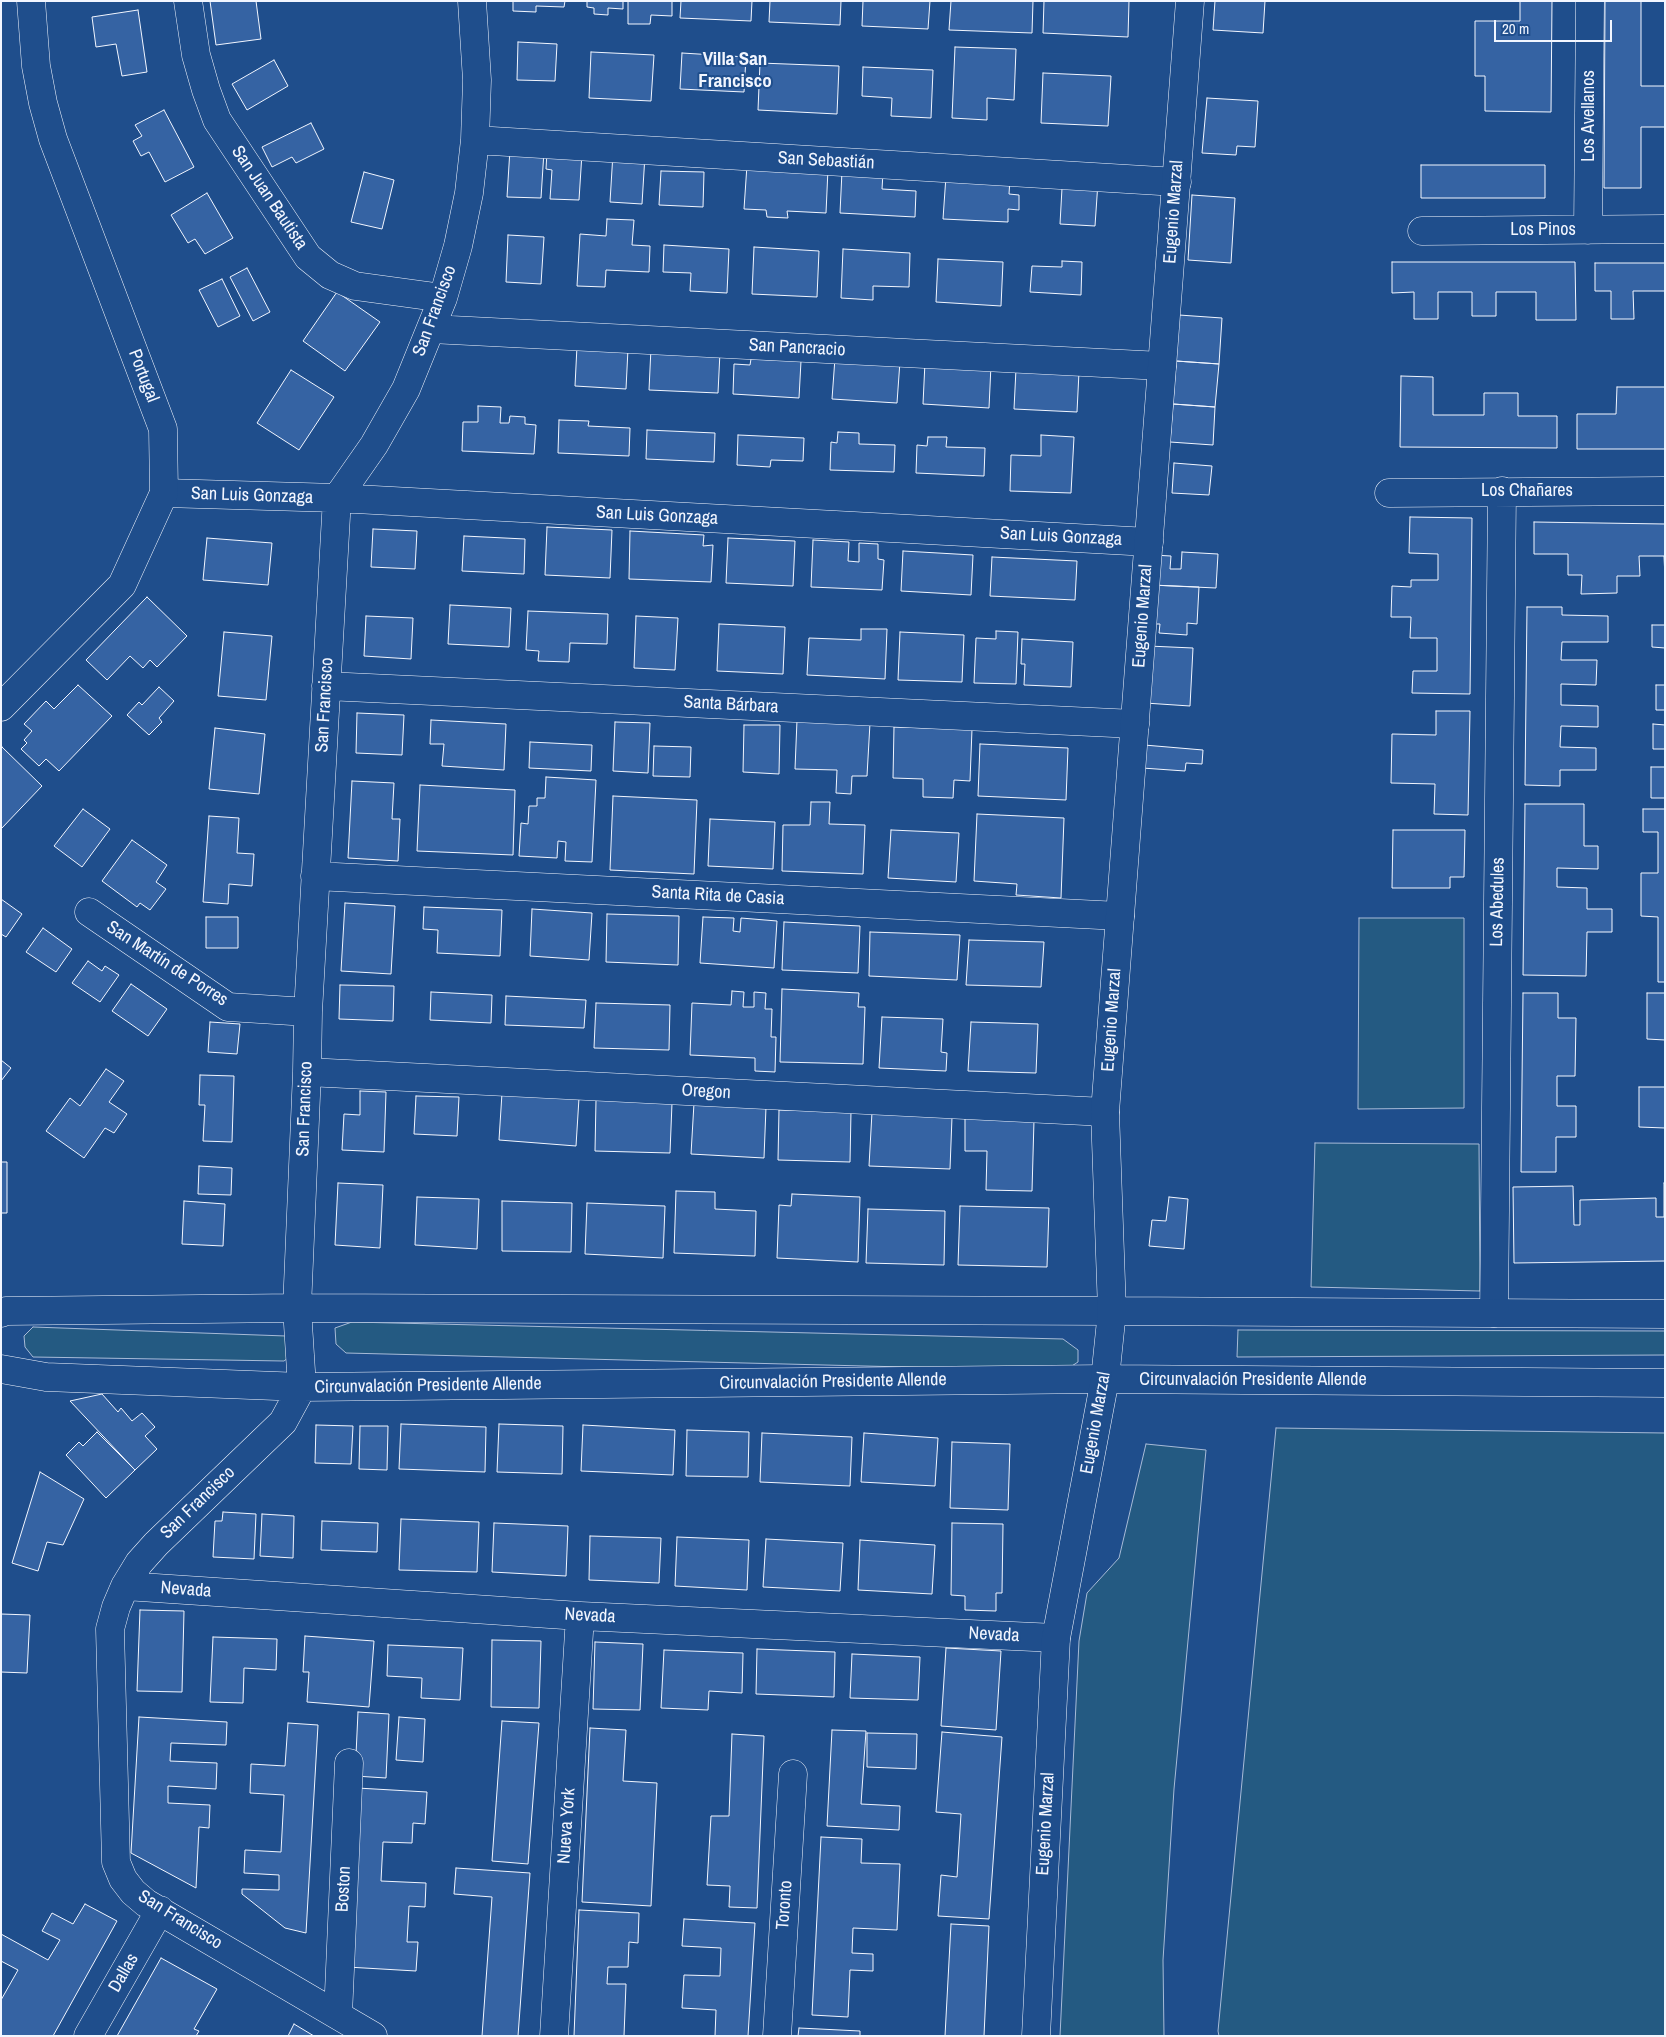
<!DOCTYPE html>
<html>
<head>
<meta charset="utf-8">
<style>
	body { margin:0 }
	#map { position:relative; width:1666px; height:2037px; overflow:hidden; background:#1f4e8c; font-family:"Archivo Narrow",sans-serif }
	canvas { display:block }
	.frame { position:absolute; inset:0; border:2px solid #f2f6ff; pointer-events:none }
	.scale { position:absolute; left:1494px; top:20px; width:118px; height:22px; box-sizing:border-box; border:2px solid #f2f6ff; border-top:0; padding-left:6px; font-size:15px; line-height:18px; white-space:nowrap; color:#f2f6ff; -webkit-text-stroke:4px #1f4e8c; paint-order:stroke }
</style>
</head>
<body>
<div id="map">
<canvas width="1666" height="2037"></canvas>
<div class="frame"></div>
<div class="scale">20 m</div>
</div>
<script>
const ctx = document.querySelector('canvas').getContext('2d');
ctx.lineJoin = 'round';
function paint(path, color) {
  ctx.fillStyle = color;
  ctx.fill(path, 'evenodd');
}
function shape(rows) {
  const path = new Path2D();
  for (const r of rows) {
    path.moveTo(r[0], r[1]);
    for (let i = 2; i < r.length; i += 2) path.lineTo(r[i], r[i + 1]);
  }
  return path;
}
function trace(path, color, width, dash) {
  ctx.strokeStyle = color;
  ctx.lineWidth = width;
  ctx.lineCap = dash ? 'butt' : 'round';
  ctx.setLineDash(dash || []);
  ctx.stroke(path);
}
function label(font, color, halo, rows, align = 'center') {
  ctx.font = font + ' "Archivo Narrow",sans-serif';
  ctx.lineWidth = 4;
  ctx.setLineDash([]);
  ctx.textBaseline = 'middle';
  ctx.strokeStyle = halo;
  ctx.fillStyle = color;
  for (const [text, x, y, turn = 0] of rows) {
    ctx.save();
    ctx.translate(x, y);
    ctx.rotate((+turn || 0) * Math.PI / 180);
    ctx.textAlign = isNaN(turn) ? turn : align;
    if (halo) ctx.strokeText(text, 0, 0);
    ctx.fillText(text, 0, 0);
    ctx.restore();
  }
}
const green = shape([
	[1359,918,1464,918,1464,1108,1358,1109,1359,918],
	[1315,1143,1479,1144,1480,1291,1311,1287,1315,1143],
	[352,1322,1063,1339,1078,1350,1078,1362,1064,1371,346,1353,336,1344,335,1328,352,1322],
	[33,1327,286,1336,293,1354,284,1361,33,1357,25,1347,24,1336,33,1327],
	[1238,1330,1665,1331,1665,1355,1237,1357,1238,1330],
	[1276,1428,1665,1433,1665,2036,1219,2036,1218,2031,1276,1428],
	[1146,1444,1206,1450,1174,1789,1163,1960,1164,2036,1060,2036,1079,1641,1087,1593,1119,1558,1146,1444]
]);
paint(green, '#245a82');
trace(green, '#a8bbd7', 1);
const building = shape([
	[210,1,256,1,261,39,216,45,210,1],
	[513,1,565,1,564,7,536,6,536,12,513,11,513,1],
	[587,1,623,1,623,9,608,8,608,15,594,14,594,8,587,7,587,1],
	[628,1,672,1,672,16,651,15,650,24,628,24,628,1],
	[681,1,752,1,751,21,680,18,681,1],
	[770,1,841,1,840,25,769,22,770,1],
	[863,1,930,1,928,29,862,26,863,1],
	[951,1,1033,1,1032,33,949,30,951,1],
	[1044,1,1129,1,1128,37,1043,33,1044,1],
	[1215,1,1265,1,1263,33,1213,30,1215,1],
	[1520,1,1552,1,1551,112,1485,111,1485,76,1475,76,1475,21,1520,21,1520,1],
	[1605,1,1641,1,1641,86,1665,86,1665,127,1641,127,1641,188,1604,188,1605,1],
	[138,10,147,72,122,76,116,44,96,47,92,17,138,10],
	[518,42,557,44,555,81,517,80,518,42],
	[955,47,1016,49,1014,100,987,98,987,120,952,118,955,47],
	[591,52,654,55,651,101,589,98,591,52],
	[682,53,746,57,744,92,680,89,682,53],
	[274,60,288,86,247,110,232,84,274,60],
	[760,63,839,66,837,114,758,110,760,63],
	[863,67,933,70,931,118,891,116,892,98,862,96,863,67],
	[1043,73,1111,76,1108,126,1041,123,1043,73],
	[1207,98,1258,101,1255,147,1237,146,1236,155,1202,153,1207,98],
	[164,110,194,167,165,182,149,152,141,156,133,141,142,136,135,125,164,110],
	[311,123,324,149,296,163,292,157,272,167,262,147,311,123],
	[510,149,544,151,541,198,507,197,510,149],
	[547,151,582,153,579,200,550,199,552,170,546,169,547,151],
	[613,153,645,155,642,204,610,202,613,153],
	[747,165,828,169,826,213,787,211,788,218,767,217,766,210,744,209,747,165],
	[1421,165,1545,165,1545,198,1421,198,1421,165],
	[661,171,704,172,703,207,659,205,661,171],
	[842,171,883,173,882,189,916,191,915,217,840,213,842,171],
	[364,172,394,180,382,229,351,222,364,172],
	[946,176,1010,179,1009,194,1019,195,1019,210,1008,209,1008,222,943,219,946,176],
	[1098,182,1095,226,1060,224,1062,188,1098,182],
	[207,193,233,238,205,254,195,239,188,243,171,215,207,193],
	[1192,195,1235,198,1231,263,1188,260,1192,195],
	[607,219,634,220,632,245,650,246,649,272,606,270,605,287,577,286,580,234,606,236,607,219],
	[508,235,544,237,541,284,506,282,508,235],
	[664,245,729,249,727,293,690,291,691,273,663,272,664,245],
	[754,247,819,251,817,297,752,294,754,247],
	[843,249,910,253,909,287,873,286,873,300,841,298,843,249],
	[938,259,1003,262,1001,306,936,302,938,259],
	[1062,261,1082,262,1081,295,1030,292,1032,266,1062,267,1062,261],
	[1392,262,1575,262,1576,320,1536,320,1536,292,1496,292,1496,316,1472,316,1472,292,1438,292,1438,319,1414,319,1414,292,1392,293,1392,262],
	[1595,263,1665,263,1665,291,1633,291,1634,319,1611,319,1611,291,1595,291,1595,263],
	[247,268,270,312,253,321,230,277,247,268],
	[222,279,240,316,218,327,199,290,222,279],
	[337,292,380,322,345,371,303,341,337,292],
	[1179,315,1222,318,1219,364,1176,361,1179,315],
	[577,346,628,349,626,389,575,386,577,346],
	[651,348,720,352,718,393,649,390,651,348],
	[835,358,900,361,897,403,832,399,835,358],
	[751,359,801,361,799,398,733,394,734,364,750,365,751,359],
	[1176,361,1219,364,1215,407,1173,404,1176,361],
	[925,362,991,365,989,408,923,404,925,362],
	[1016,369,1079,372,1077,412,1014,409,1016,369],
	[291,370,334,397,299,450,257,423,291,370],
	[1401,376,1433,377,1433,415,1484,415,1484,393,1518,393,1518,416,1557,416,1557,448,1400,447,1401,376],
	[1617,387,1665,387,1665,449,1577,449,1577,414,1616,414,1617,387],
	[1173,404,1215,407,1213,445,1170,442,1173,404],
	[478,406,501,407,500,423,509,423,510,416,525,417,525,424,536,425,534,454,462,451,463,422,478,422,478,406],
	[559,420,589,421,588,426,630,428,629,456,558,453,559,420],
	[647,430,715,433,714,462,646,459,647,430],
	[838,432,859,433,859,444,895,445,894,472,830,470,831,442,837,443,838,432],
	[738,435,804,438,803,461,771,460,770,467,737,465,738,435],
	[1041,435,1074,437,1071,493,1010,491,1011,455,1041,456,1041,435],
	[928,437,947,437,946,447,985,448,984,476,916,473,917,445,927,446,928,437],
	[1174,463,1212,466,1209,495,1172,493,1174,463],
	[1410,517,1472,518,1470,694,1412,693,1413,671,1437,671,1437,638,1410,638,1411,617,1391,617,1392,586,1411,587,1411,580,1438,580,1438,554,1409,553,1410,517],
	[1534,522,1665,524,1665,578,1664,556,1639,556,1640,576,1617,576,1617,593,1581,594,1582,575,1568,575,1568,554,1534,554,1534,522],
	[547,527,612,530,610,578,545,575,547,527],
	[373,529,417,531,415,569,371,567,373,529],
	[630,531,704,535,703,546,713,545,711,582,629,579,630,531],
	[464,536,525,539,524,574,462,571,464,536],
	[207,538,272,543,268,585,203,580,207,538],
	[728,538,795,541,793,586,726,583,728,538],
	[813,540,849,542,848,561,859,562,859,543,878,544,878,559,884,560,882,590,811,587,813,540],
	[903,551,973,555,971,595,901,591,903,551],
	[1182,552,1218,554,1216,588,1151,585,1153,555,1171,556,1170,569,1181,569,1182,552],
	[992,557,1077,561,1075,600,990,596,992,557],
	[1151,585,1199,587,1197,624,1187,623,1187,635,1159,633,1160,624,1149,624,1151,585],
	[147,597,187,636,157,667,150,660,143,668,130,656,107,680,86,660,147,597],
	[450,605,511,608,509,647,448,644,450,605],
	[1527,607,1562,607,1562,615,1608,616,1608,642,1562,642,1561,660,1597,660,1596,685,1561,684,1561,705,1598,706,1598,727,1561,726,1560,747,1596,748,1596,770,1560,770,1560,786,1525,785,1527,607],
	[528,611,608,614,607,644,570,643,569,662,538,661,539,651,526,650,528,611],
	[366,616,413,618,411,659,364,656,366,616],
	[636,616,678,618,675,670,634,668,636,616],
	[719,624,785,627,783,674,717,671,719,624],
	[1652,625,1665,625,1665,648,1652,647,1652,625],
	[861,629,887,629,885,679,807,675,809,638,861,640,861,629],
	[996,631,1018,632,1016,684,974,683,976,638,996,639,996,631],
	[224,632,272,636,266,700,218,696,224,632],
	[900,632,964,635,962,682,898,680,900,632],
	[1022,639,1073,642,1071,687,1024,685,1025,664,1021,664,1022,639],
	[1148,646,1193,648,1190,706,1145,703,1148,646],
	[78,685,112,716,59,771,46,759,39,766,21,749,27,743,24,740,32,731,24,724,46,701,54,709,78,685],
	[1656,685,1665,685,1665,710,1656,710,1656,685],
	[159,687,174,701,159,718,162,722,149,735,127,715,139,702,142,705,159,687],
	[1436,711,1470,711,1468,815,1434,814,1435,784,1391,783,1392,734,1436,735,1436,711],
	[357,713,404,715,402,755,356,753,357,713],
	[431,720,506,724,504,770,442,766,444,744,430,744,431,720],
	[797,720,870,723,867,776,852,776,851,794,836,793,837,770,795,769,797,720],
	[615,722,650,723,648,773,613,771,615,722],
	[1653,724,1665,725,1665,749,1653,749,1653,724],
	[744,725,780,725,779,774,743,772,744,725],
	[894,727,972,729,970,781,954,780,953,798,923,797,923,779,893,778,894,727],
	[215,728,265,734,259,794,209,789,215,728],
	[530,742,592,745,591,771,529,768,530,742],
	[980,744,1068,748,1066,800,978,796,980,744],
	[1144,745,1203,750,1202,764,1186,763,1185,771,1142,768,1144,745],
	[654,746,691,747,690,777,653,776,654,746],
	[2,747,42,786,1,829,1,748,2,747],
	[1651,767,1665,767,1665,798,1651,798,1651,767],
	[546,777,596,780,592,862,565,861,566,842,558,841,557,858,519,856,521,823,528,824,529,806,537,806,537,798,545,798,546,777],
	[352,781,394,783,392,819,400,819,398,861,348,858,352,781],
	[420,785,515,790,513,855,417,851,420,785],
	[613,796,697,800,694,874,610,870,613,796],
	[811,802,830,802,829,824,865,825,863,874,782,871,783,825,810,825,811,802],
	[1525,804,1584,804,1584,846,1598,846,1598,869,1557,868,1557,887,1587,888,1587,909,1612,909,1612,932,1587,932,1586,976,1523,975,1525,804],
	[83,809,110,829,82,867,54,846,83,809],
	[1643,809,1665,809,1665,982,1658,982,1658,917,1641,916,1641,873,1658,873,1658,832,1643,832,1643,809],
	[977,814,1064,818,1061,898,1016,895,1017,884,974,881,977,814],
	[209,816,239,818,237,853,254,854,252,886,229,884,228,904,203,902,209,816],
	[710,819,775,822,773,869,708,866,710,819],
	[891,830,959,833,956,882,888,878,891,830],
	[1393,830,1465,830,1464,877,1450,877,1450,888,1392,888,1393,830],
	[132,840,167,865,156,882,166,889,150,910,140,903,137,907,102,881,132,840],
	[1,899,22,914,6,937,1,934,1,899],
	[345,903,395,906,391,974,341,971,345,903],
	[424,907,502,910,500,956,437,953,438,930,423,929,424,907],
	[532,909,592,913,589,960,530,956,532,909],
	[607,914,679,916,678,965,606,962,607,914],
	[206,917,238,917,238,948,206,948,206,917],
	[703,917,734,918,733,931,740,932,741,918,777,921,774,968,700,963,703,917],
	[784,922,860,926,858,973,782,970,784,922],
	[43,928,72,949,56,972,26,952,43,928],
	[870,932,960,935,957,980,869,976,870,932],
	[969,940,1044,942,1041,987,966,985,969,940],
	[88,961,102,971,105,966,119,975,100,1002,72,983,88,961],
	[131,984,167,1009,148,1036,112,1011,131,984],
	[340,985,394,986,393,1021,339,1019,340,985],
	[782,989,859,993,858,1007,865,1007,863,1064,780,1062,782,989],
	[732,991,744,992,743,1007,754,1007,754,992,766,993,765,1009,772,1009,771,1037,776,1037,775,1072,755,1071,755,1058,690,1055,692,1003,731,1005,732,991],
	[431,992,492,995,491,1023,430,1020,431,992],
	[1523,993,1558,993,1558,1018,1576,1018,1575,1076,1557,1076,1557,1106,1576,1106,1576,1137,1556,1137,1556,1172,1521,1172,1523,993],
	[1647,993,1665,993,1665,1040,1647,1039,1647,993],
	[506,996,586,1000,584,1028,505,1025,506,996],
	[596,1003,670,1005,669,1050,594,1048,596,1003],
	[882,1017,943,1019,941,1052,947,1053,946,1071,879,1068,882,1017],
	[210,1022,240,1024,237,1054,208,1052,210,1022],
	[971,1022,1038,1024,1036,1073,968,1071,971,1022],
	[1,1060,11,1068,1,1081,1,1060],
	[106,1069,124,1081,109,1102,127,1114,114,1133,105,1128,84,1158,46,1131,70,1098,80,1106,106,1069],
	[200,1075,234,1076,232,1142,203,1141,205,1105,199,1105,200,1075],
	[1639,1087,1665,1087,1665,1128,1639,1127,1639,1087],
	[360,1091,386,1092,384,1152,342,1150,344,1114,360,1115,360,1091],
	[502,1093,579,1098,576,1146,499,1140,502,1093],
	[416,1096,459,1097,457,1136,414,1134,416,1096],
	[596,1100,672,1103,670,1153,595,1151,596,1100],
	[694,1103,766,1107,764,1158,691,1154,694,1103],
	[779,1110,851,1111,850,1162,778,1160,779,1110],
	[872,1112,952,1117,950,1169,869,1166,872,1112],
	[965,1118,1034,1120,1032,1191,986,1190,987,1151,965,1151,965,1118],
	[1,1162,7,1162,7,1213,1,1213,1,1162],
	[199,1166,232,1168,231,1195,198,1194,199,1166],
	[338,1183,383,1185,380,1248,335,1245,338,1183],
	[1664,1183,1665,1183,1665,1261,1514,1263,1513,1187,1573,1186,1574,1225,1580,1225,1580,1200,1656,1198,1656,1217,1664,1217,1664,1183],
	[676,1191,715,1192,715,1209,756,1211,755,1256,674,1253,676,1191],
	[792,1194,860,1197,858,1262,777,1258,779,1205,791,1206,792,1194],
	[417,1197,479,1199,477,1249,415,1245,417,1197],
	[1169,1197,1188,1199,1184,1249,1149,1246,1152,1220,1166,1221,1169,1197],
	[184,1201,225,1204,223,1246,182,1244,184,1201],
	[502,1201,572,1203,571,1252,502,1251,502,1201],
	[587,1203,665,1206,663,1258,585,1254,587,1203],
	[960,1206,1049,1208,1047,1267,958,1265,960,1206],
	[868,1209,945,1211,944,1265,866,1263,868,1209],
	[102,1394,118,1412,121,1408,132,1421,142,1413,155,1427,145,1436,157,1449,135,1470,70,1401,102,1394],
	[401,1424,486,1427,485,1472,399,1469,401,1424],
	[499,1424,563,1426,562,1474,497,1472,499,1424],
	[316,1425,353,1426,351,1464,315,1463,316,1425],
	[583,1425,675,1430,673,1475,581,1471,583,1425],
	[360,1426,388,1426,387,1470,359,1469,360,1426],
	[687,1430,749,1432,748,1477,686,1476,687,1430],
	[97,1432,135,1470,106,1498,66,1455,79,1442,83,1446,97,1432],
	[762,1433,852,1437,850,1486,760,1482,762,1433],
	[864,1433,938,1438,935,1486,861,1482,864,1433],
	[952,1442,1010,1444,1008,1510,950,1508,952,1442],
	[40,1472,84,1499,63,1545,47,1542,38,1571,12,1563,40,1472],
	[223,1512,256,1514,254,1559,213,1557,215,1521,222,1521,223,1512],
	[262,1514,294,1516,293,1558,260,1556,262,1514],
	[401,1519,479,1522,477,1572,399,1570,401,1519],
	[322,1521,378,1523,377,1552,321,1550,322,1521],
	[494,1523,568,1526,566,1576,492,1572,494,1523],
	[952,1523,1003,1524,1002,1593,996,1593,996,1611,965,1610,965,1596,951,1595,952,1523],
	[590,1536,661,1538,659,1583,589,1580,590,1536],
	[677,1537,749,1540,747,1590,675,1586,677,1537],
	[766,1539,843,1543,840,1591,763,1587,766,1539],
	[860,1540,935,1545,932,1594,858,1590,860,1540],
	[140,1610,184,1611,182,1692,137,1691,140,1610],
	[1,1614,30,1615,27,1673,1,1672,1,1614],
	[305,1636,374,1641,369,1707,307,1702,309,1672,303,1672,305,1636],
	[213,1637,277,1639,276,1670,244,1668,243,1703,210,1702,213,1637],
	[492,1640,541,1641,539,1708,491,1707,492,1640],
	[595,1642,643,1644,640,1710,593,1709,595,1642],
	[388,1645,463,1648,460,1700,421,1698,422,1678,387,1676,388,1645],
	[946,1648,1001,1651,996,1730,941,1726,946,1648],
	[757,1649,835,1652,834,1697,756,1694,757,1649],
	[664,1650,743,1653,742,1693,709,1691,708,1710,661,1708,664,1650],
	[852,1654,920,1657,918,1700,850,1698,852,1654],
	[358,1712,389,1714,386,1778,355,1776,358,1712],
	[139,1717,227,1722,226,1745,171,1743,170,1761,217,1763,216,1789,168,1786,168,1803,210,1805,209,1828,199,1827,196,1888,131,1853,139,1717],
	[399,1717,425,1719,423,1762,396,1760,399,1717],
	[502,1721,539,1723,528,1864,492,1861,502,1721],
	[288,1723,318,1725,306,1933,285,1928,242,1894,242,1889,279,1890,279,1875,244,1873,245,1850,281,1852,284,1795,250,1793,251,1764,285,1766,288,1723],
	[590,1728,626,1730,623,1781,657,1783,651,1906,582,1902,590,1728],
	[832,1730,866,1731,861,1804,900,1806,899,1830,827,1826,832,1730],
	[942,1732,1002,1737,989,1919,938,1916,941,1875,957,1877,961,1814,936,1812,942,1732],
	[867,1733,917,1734,916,1769,867,1767,867,1733],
	[732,1734,764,1736,757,1908,729,1907,730,1886,707,1885,711,1816,729,1816,732,1734],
	[357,1788,427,1792,425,1824,413,1823,412,1843,383,1842,381,1881,426,1883,425,1907,409,1906,407,1942,418,1942,416,1971,347,1967,357,1788],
	[821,1837,862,1839,861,1863,900,1864,897,1930,853,1928,852,1953,873,1954,873,1971,850,1970,848,2017,812,2015,821,1837],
	[456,1868,530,1873,518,2036,482,2036,492,1897,454,1894,456,1868],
	[85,1904,117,1921,53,2036,1,2036,1,2000,18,1970,1,1961,1,1934,48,1960,60,1940,42,1931,52,1913,73,1924,85,1904],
	[579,1910,639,1913,638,1943,629,1942,628,1967,608,1967,607,1984,626,1984,624,2036,574,2036,579,1910],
	[684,1919,755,1923,748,2036,715,2036,716,2010,682,2008,684,1975,720,1976,721,1948,682,1946,684,1919],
	[951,1924,989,1926,984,2036,945,2036,951,1924],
	[161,1958,217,1989,194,2029,199,2031,196,2036,117,2036,161,1958],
	[294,2024,314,2036,288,2036,294,2024],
	[799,2028,860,2031,860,2036,798,2036,799,2028]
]);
paint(building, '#3563a3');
trace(building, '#f2f6ff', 1);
const street = shape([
	[188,1,196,55,206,90,217,120,308,257,330,275,355,286,443,298],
	[475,140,1177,182],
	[1588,230,1590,1],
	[1422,231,1665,229],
	[431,329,1162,366],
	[164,493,337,498,1149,542],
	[1389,493,1665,491],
	[326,686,1135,724],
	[315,876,1120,916],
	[89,912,228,1007,308,1012],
	[307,1072,1105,1112],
	[1,1313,6,1311,297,1308,1112,1311],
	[1494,1313,1502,491],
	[1,1369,46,1377,302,1387,1105,1379],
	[125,1586,580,1616,1056,1638],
	[338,2015,349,1763],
	[88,2036,160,1910],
	[373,2036,146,1903,133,1892,123,1879,116,1862,110,1629,116,1607,125,1586,139,1563,156,1544,283,1422,302,1387,297,1308,307,1072,308,1012,337,498,374,445,406,389,443,298,458,246,469,193,475,140,477,80,472,1],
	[554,2036,580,1616],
	[777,2036,793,1774]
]);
const secondary = shape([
	[1,707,122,585,164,493,163,429,53,139,43,103,36,66,31,1],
	[1112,1311,1665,1314],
	[1105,1379,1665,1383],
	[1036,2036,1056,1638,1105,1379,1112,1311,1105,1112,1190,1]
]);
trace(street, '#f2f6ff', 29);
trace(secondary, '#f2f6ff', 29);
trace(street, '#1f4e8c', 28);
trace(secondary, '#1f4e8c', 28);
label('18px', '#f2f6ff', '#1f4e8c', [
	["Los Avellanos",1589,116,-90],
	["San Sebastián",826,161,3],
	["San Juan Bautista",269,198,56],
	["Eugenio Marzal",1174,212,-86],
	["Los Pinos",1543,230],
	["San Francisco",435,311,-70],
	["San Pancracio",797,348,3],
	["Portugal",143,376,69],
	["Los Chañares",1527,491],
	["San Luis Gonzaga",252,496,2],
	["San Luis Gonzaga",657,516,3],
	["San Luis Gonzaga",1061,537,3],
	["Eugenio Marzal",1143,616,-86],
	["San Francisco",325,705,-87],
	["Santa Bárbara",731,705,3],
	["Santa Rita de Casia",718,896,3],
	["Los Abedules",1498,902,-89],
	["San Martín de Porres",167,964,33],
	["Eugenio Marzal",1112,1020,-86],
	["Oregon",706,1092,3],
	["San Francisco",305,1109,-88],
	["Circunvalación Presidente Allende",1253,1380],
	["Circunvalación Presidente Allende",833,1382,-1],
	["Circunvalación Presidente Allende",428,1386,-1],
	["Eugenio Marzal",1096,1423,-80],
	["San Francisco",198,1503,-44],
	["Nevada",186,1590,4],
	["Nevada",590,1616,3],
	["Nevada",994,1635,3],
	["Eugenio Marzal",1046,1824,-87],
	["Nueva York",567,1826,-86],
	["Boston",344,1889,-87],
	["Toronto",785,1905,-86],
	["San Francisco",180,1920,32],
	["Dallas",124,1973,-60]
]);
label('bold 19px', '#f2f6ff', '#1f4e8c', [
	["Villa San",735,60],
	["Francisco",735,82]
]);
</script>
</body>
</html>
